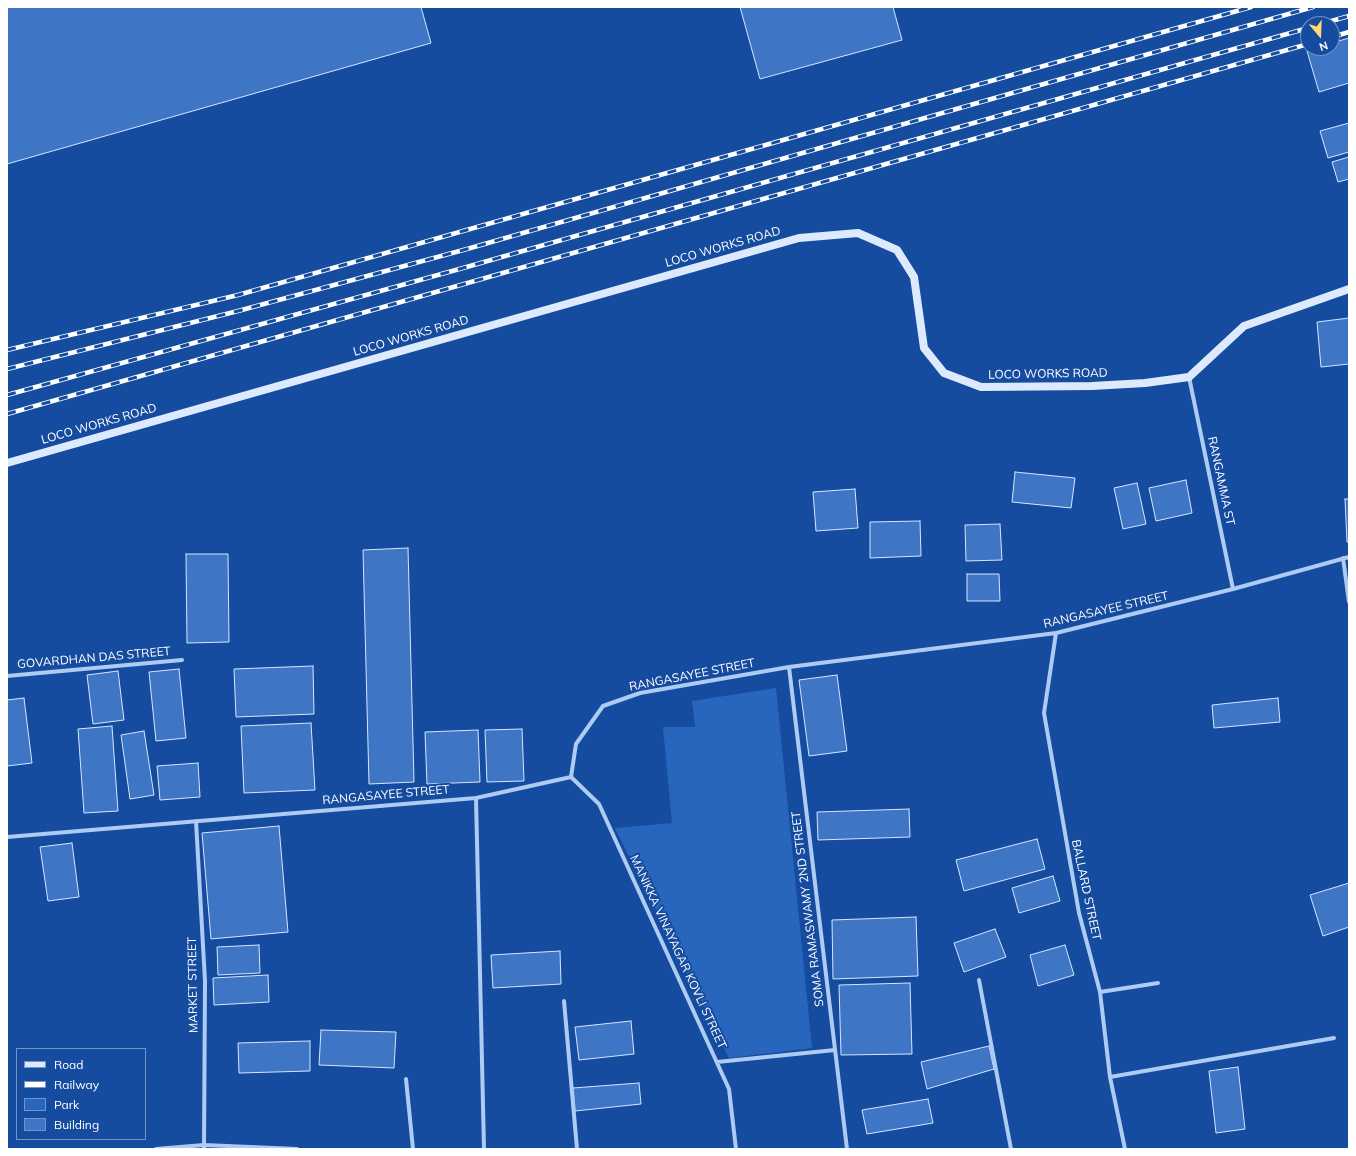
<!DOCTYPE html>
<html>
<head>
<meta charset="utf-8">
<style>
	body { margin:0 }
	#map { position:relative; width:1356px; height:1156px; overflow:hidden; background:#154c9f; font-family:Mulish,sans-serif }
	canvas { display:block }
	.frame { position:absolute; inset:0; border:8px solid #fff; pointer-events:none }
	.legend { position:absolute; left:16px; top:1048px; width:130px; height:92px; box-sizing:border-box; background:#154c9f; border:1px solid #7394c5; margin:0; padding:5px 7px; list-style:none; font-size:12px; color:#fff }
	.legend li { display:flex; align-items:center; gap:8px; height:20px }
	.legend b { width:20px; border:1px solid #7394c5 }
	.north { position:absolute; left:1300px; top:16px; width:40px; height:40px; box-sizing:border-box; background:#154c9f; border:1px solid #7394c5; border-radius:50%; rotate:161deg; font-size:11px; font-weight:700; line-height:16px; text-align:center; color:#fff }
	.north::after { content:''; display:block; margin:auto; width:14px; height:18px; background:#ffdb70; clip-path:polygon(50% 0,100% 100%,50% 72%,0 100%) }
</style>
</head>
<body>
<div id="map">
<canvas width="1356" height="1156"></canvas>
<div class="frame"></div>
<ul class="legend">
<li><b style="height:5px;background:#ddeafd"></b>Road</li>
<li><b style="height:5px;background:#fff"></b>Railway</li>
<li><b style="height:11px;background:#2866bd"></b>Park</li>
<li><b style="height:11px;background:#3e76c5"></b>Building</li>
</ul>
<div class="north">N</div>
</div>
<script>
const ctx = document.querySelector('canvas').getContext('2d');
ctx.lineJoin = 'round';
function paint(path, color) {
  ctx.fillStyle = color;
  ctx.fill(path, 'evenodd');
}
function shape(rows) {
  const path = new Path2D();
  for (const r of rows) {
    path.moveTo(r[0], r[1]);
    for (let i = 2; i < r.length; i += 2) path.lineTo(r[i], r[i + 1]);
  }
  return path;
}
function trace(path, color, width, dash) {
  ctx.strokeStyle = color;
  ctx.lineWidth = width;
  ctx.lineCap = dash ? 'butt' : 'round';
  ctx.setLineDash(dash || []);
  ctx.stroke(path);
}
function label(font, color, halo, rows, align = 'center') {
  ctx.font = font + ' Mulish,sans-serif';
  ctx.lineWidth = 4;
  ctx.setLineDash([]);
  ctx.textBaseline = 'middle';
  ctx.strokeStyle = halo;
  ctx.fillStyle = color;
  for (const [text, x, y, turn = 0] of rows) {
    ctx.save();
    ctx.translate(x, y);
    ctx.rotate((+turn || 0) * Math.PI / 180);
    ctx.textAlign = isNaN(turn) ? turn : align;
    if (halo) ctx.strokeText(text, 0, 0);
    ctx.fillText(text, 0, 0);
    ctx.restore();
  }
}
paint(shape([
	[776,688,812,1048,729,1058,615,828,672,823,663,727,695,727,692,701]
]), '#2866bd');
const building = shape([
	[7,7,421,7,431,43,7,164,7,7],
	[740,7,893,7,902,40,760,79,740,7],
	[1349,38,1349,83,1319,92,1307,51,1316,48,1332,48,1332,43,1349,38],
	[1349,123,1349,152,1328,158,1320,131,1349,123],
	[1349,157,1349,179,1338,182,1332,162,1349,157],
	[1349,318,1349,364,1321,367,1317,322,1349,318],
	[1015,472,1075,478,1071,508,1012,502,1015,472],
	[1186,480,1192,513,1156,521,1149,488,1186,480],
	[1137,483,1146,524,1123,529,1114,488,1137,483],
	[855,489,858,528,816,531,813,492,855,489],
	[1345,499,1349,499,1349,542,1347,542,1345,499],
	[920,521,921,556,870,558,870,522,920,521],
	[1000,524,1002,560,966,561,965,525,1000,524],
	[408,548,414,782,369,784,363,550,408,548],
	[186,554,228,554,229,642,187,643,186,554],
	[967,574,999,574,1000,601,967,601,967,574],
	[313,666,314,714,236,717,234,669,313,666],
	[179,669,186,738,156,741,149,672,179,669],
	[118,671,124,720,93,724,87,675,118,671],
	[837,675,847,751,809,756,799,680,837,675],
	[24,698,32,763,7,766,7,700,24,698],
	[1278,698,1280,722,1214,728,1212,705,1278,698],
	[311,723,315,790,244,793,241,726,311,723],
	[112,726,118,811,84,813,78,729,112,726],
	[522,729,524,781,487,782,485,730,522,729],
	[478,730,480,782,427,784,425,732,478,730],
	[144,731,154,795,130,799,121,735,144,731],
	[198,763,200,797,160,800,157,766,198,763],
	[909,809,910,837,818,840,817,812,909,809],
	[279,826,288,932,211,939,202,833,279,826],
	[1037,839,1045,869,964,891,956,860,1037,839],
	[72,843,79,897,48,901,40,847,72,843],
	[1053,876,1060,901,1019,913,1012,888,1053,876],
	[1349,883,1349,927,1323,936,1310,895,1349,883],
	[916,917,918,976,833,979,832,920,916,917],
	[995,929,1006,957,964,972,954,943,995,929],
	[259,945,260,973,218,975,217,947,259,945],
	[1065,945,1074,975,1038,986,1030,955,1065,945],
	[560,951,561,984,493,988,491,955,560,951],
	[268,975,269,1002,214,1005,213,978,268,975],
	[910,983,912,1054,841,1055,839,985,910,983],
	[631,1021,634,1054,579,1060,575,1027,631,1021],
	[321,1030,396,1032,394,1068,319,1065,321,1030],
	[310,1041,310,1071,239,1073,238,1043,310,1041],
	[989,1046,994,1069,927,1089,921,1062,989,1046],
	[1238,1067,1245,1129,1216,1133,1209,1071,1238,1067],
	[639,1083,641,1104,575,1111,573,1088,639,1083],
	[928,1099,933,1123,867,1134,862,1110,928,1099]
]);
paint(building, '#3e76c5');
trace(building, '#d6e6fd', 1);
trace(shape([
	[1189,377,1233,589],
	[1343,558,1349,602],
	[1056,633,1044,713,1079,913,1100,992,1110,1077,1125,1149],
	[789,667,847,1149],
	[7,676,182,660],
	[571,777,599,804,729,1089,736,1149],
	[476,798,484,1149],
	[196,821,205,981,204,1149],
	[7,837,476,798,571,777,576,744,603,706,640,693,789,667,1056,633,1233,589,1349,557],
	[979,980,1011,1149],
	[1100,992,1158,983],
	[564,1001,577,1149],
	[717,1062,835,1050],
	[1110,1077,1334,1038],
	[406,1079,413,1149],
	[156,1149,204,1145,297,1149]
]), '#aecbf3', 4);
trace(shape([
	[7,463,799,238,858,233,897,250,914,277,924,348,944,373,981,387,1092,386,1145,383,1189,377,1244,326,1349,289]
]), '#ddeafd', 8);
const rail = shape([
	[1321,24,1349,16],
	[1332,37,1349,32],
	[7,350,238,295,1251,7],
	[7,369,238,311,467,249,1313,7],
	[7,395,463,268,1308,28],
	[7,414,1308,44]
]);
trace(rail, '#fff', 4.5);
trace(rail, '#154c9f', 3, [9]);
label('12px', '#fff', '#154c9f', [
	["LOCO WORKS ROAD",723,247,-16],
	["LOCO WORKS ROAD",411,336,-16],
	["LOCO WORKS ROAD",1048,374,-1],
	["LOCO WORKS ROAD",99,424,-16],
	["RANGAMMA ST",1221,481,78],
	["RANGASAYEE STREET",1106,610,-13],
	["GOVARDHAN DAS STREET",94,658,-5],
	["RANGASAYEE STREET",692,675,-11],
	["RANGASAYEE STREET",386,795,-5],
	["BALLARD STREET",1086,890,78],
	["SOMA RAMASWAMY 2ND STREET",808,909,-97],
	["MANIKKA VINAYAGAR KOVLI STREET",678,952,65],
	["MARKET STREET",193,985,-91]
]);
</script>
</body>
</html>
